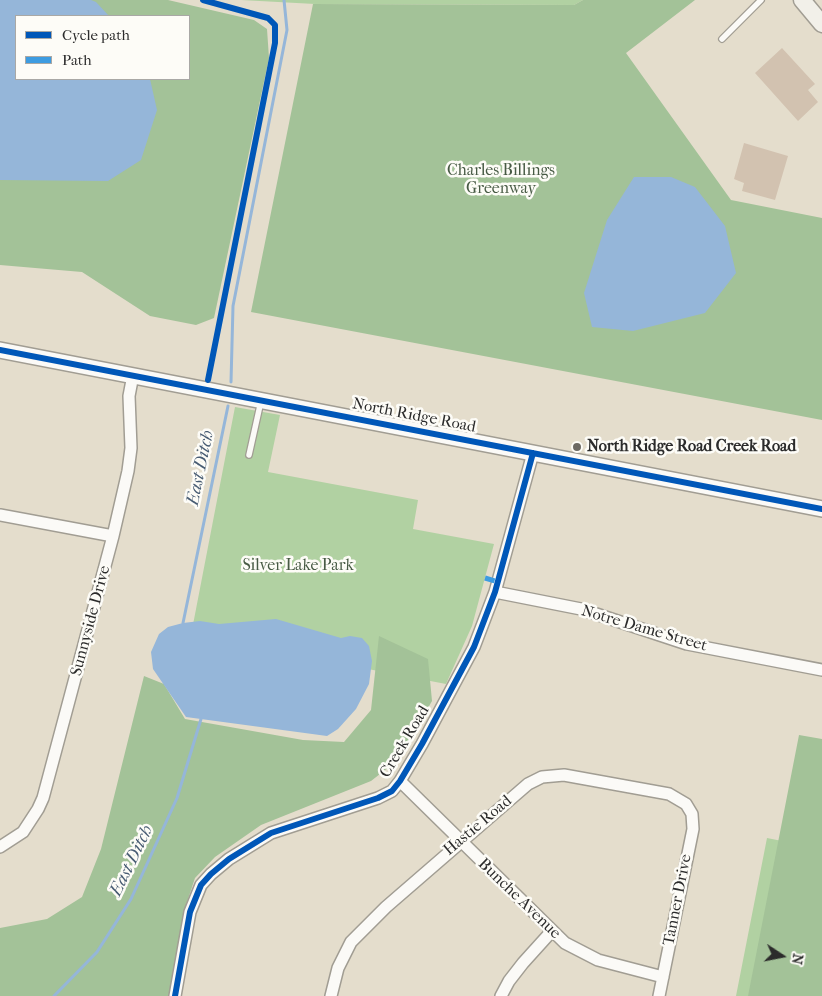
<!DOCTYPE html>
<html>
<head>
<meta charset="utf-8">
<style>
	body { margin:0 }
	#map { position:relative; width:822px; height:996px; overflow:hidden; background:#e4ddcc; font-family:"IM FELL French Canon",serif }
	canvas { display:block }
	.legend { position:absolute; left:15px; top:15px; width:175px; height:65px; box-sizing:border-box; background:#fdfcf7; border:1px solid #a9a8a5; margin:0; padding:6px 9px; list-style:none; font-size:15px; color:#2b2b2b }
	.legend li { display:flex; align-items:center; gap:10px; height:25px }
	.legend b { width:25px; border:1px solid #a9a8a5 }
	.north { position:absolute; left:757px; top:931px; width:50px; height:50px; -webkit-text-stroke:4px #fdfcf7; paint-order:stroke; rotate:101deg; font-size:14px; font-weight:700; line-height:20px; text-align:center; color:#2b2b2b }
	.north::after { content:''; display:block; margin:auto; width:18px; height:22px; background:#2b2b2b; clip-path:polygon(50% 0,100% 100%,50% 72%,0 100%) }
</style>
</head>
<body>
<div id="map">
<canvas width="822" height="996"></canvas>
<ul class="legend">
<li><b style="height:6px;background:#0057b8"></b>Cycle path</li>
<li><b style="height:6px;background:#3d9ce1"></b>Path</li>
</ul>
<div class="north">N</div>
</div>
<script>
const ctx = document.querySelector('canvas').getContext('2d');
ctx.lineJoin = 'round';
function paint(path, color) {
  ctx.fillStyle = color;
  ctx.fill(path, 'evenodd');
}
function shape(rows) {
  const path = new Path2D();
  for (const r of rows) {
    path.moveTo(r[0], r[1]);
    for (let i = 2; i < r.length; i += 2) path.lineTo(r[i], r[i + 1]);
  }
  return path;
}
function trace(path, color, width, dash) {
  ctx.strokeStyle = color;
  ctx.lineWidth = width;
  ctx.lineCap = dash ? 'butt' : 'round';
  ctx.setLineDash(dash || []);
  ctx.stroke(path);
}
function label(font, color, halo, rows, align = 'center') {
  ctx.font = font + ' "IM FELL French Canon",serif';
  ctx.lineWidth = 5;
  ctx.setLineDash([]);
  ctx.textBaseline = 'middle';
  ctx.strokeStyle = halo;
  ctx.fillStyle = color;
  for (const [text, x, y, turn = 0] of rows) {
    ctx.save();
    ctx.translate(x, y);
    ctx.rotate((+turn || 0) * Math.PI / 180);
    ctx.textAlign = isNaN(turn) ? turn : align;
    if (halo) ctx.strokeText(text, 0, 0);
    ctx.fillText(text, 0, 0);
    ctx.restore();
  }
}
paint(shape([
	[241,0,583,0,574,5,315,4],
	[235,407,280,415,268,472,418,500,413,529,494,544,472,626,446,684,191,635],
	[767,838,822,849,822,996,736,996]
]), '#b1d1a2');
paint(shape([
	[0,0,168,0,254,20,267,29,269,58,214,318,196,325,150,316,82,272,0,265],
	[16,16,189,16,189,79,16,79],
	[583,0,695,0,626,53,731,200,822,218,822,420,251,312,313,4,574,5],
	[379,636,428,659,432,701,398,760,371,781,261,825,215,857,195,878,184,911,169,996,0,996,0,928,47,919,82,897,101,849,144,676,164,684,185,719,303,740,344,742,371,710],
	[799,735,822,739,822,996,748,996]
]), '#a3c298');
paint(shape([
	[0,0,91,0,96,2,109,16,16,16,16,79,150,79,157,110,141,160,108,181,0,180],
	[634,177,671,177,695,187,725,226,736,273,705,313,633,331,592,327,584,293,607,220],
	[276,619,341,638,350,636,362,638,369,646,372,661,369,684,356,709,338,729,327,736,186,717,153,669,151,652,159,634,168,627,183,623,200,621,219,624]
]), '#95b6d9');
trace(shape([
	[231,382,233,306,287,30,284,0],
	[183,623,228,406],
	[54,996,97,952,131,899,177,798,201,719]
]), '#95b6d9', 3);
paint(shape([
	[782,48,815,84,808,90,818,102,798,121,755,73],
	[744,143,788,156,775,200,742,191,744,183,734,179]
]), '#d2c2b0');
const service = shape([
	[722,39,761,0],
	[249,455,261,401]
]);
const minor = shape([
	[0,515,113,536],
	[495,592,581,609,687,644,822,670],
	[400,781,565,943,598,960,663,977],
	[0,847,23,832,38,809,43,798,113,536,128,471,131,448,129,396,133,375],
	[175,996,190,912,201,885,211,874,229,859,271,833,378,798,392,791,400,781,422,744,474,647,495,592,533,453],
	[331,996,338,968,351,942,386,907,528,784,542,777,564,775,669,794,686,804,692,814,693,829,659,996],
	[501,996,509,981,523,963,551,932]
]);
const tertiary = shape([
	[0,350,822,509]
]);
const secondary = shape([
	[802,0,822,24]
]);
trace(service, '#a19d93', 8);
trace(minor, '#a19d93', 14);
trace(tertiary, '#a19d93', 18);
trace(secondary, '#a19d93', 19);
trace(service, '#fbfaf7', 5.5);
trace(minor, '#fbfaf7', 11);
trace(tertiary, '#fbfaf7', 15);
trace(secondary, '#f2f0e9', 16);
trace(shape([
	[485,578,498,582]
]), '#3d9ce1', 5, [10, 5]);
trace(shape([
	[203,0,268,18,275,25,275,43,208,380],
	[0,350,822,509],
	[175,996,190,912,201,885,211,874,229,859,271,833,378,798,392,791,400,781,422,744,474,647,495,592,533,453]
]), '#0057b8', 6);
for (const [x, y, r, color] of [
	[577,447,5,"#6c6963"]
]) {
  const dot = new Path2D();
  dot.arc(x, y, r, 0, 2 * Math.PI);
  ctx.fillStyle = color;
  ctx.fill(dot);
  trace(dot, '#fdfcf7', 2);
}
label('16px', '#475a44', '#fdfcf7', [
	["Charles Billings",501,171],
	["Greenway",501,189],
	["Silver Lake Park",298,566]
]);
label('16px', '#2b2b2b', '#fdfcf7', [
	["North Ridge Road",414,416,11],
	["Sunnyside Drive",91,621,-75],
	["Notre Dame Street",644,629,16],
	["Creek Road",405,742,-59],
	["Hastie Road",478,826,-40],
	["Bunche Avenue",519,899,44],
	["Tanner Drive",678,900,-79]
]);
label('bold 16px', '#2b2b2b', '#fdfcf7', [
	["North Ridge Road Creek Road",587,447]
], 'left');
label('italic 18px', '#485c73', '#fdfcf7', [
	["East Ditch",201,468,-78],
	["East Ditch",132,861,-64]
]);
</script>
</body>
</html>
